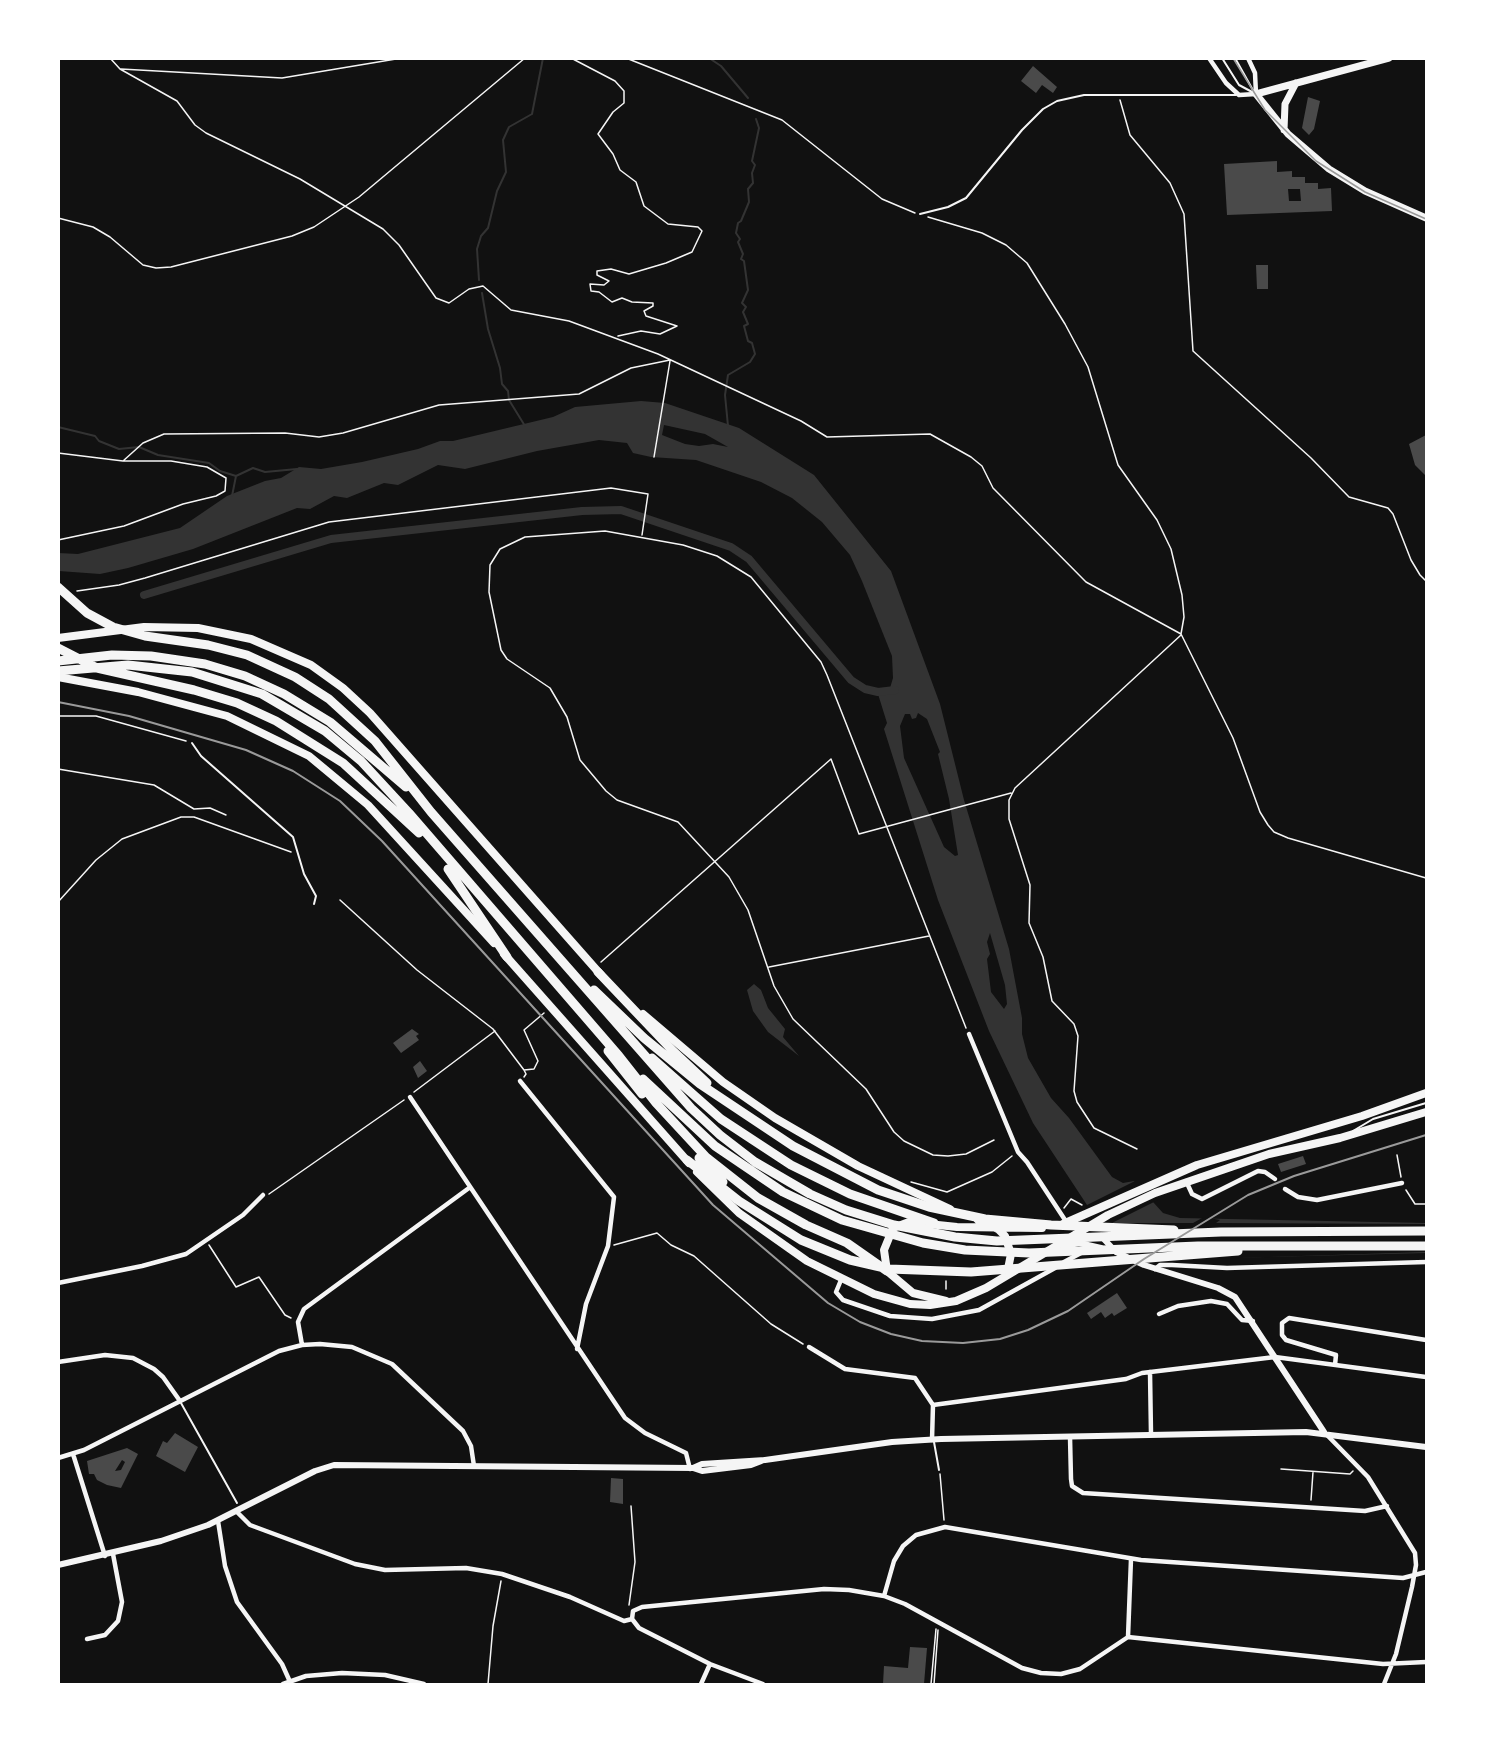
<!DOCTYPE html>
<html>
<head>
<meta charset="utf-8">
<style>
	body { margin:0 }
	#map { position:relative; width:1485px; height:1743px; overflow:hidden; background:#111; font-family:Figtree,sans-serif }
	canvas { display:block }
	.frame { position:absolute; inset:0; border:60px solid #fff; pointer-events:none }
</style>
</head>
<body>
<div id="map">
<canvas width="1485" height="1743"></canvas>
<div class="frame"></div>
</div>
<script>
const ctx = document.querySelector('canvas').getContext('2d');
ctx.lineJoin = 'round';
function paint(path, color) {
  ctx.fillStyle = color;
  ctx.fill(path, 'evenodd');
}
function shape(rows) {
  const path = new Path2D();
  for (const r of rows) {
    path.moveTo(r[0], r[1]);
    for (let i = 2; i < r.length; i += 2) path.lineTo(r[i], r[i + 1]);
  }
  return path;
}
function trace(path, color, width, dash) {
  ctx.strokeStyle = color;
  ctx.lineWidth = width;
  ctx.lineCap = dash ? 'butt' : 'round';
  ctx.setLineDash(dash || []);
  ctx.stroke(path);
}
paint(shape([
	[641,401,665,403,739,428,814,475,891,571,940,704,964,800,1009,949,1022,1018,1022,1034,1028,1058,1051,1098,1069,1118,1112,1177,1123,1183,1134,1181,1163,1213,1180,1218,1426,1223,1426,1253,1227,1258,1113,1224,1087,1205,1033,1123,989,1031,938,900,884,729,887,723,878,694,890,688,893,678,892,656,862,581,850,555,822,522,792,498,761,482,696,460,651,457,633,453,627,443,599,440,537,451,465,469,438,465,398,485,384,483,347,498,334,496,310,509,297,508,193,549,128,568,100,574,59,571,58,553,78,554,180,528,227,496,265,481,281,478,299,467,321,469,362,462,418,449,440,441,453,441,553,417,575,407],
	[664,425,705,434,728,447,713,444,699,446,685,444,662,435],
	[918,713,927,719,940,752,938,754,949,799,958,855,955,856,944,847,904,758,900,726,905,714,910,714,912,719,916,718],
	[990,933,1005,985,1007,1004,1004,1009,991,992,987,959,990,954,987,942],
	[754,984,761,990,768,1008,785,1029,783,1037,799,1056,768,1032,753,1011,747,990]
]), '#333');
paint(shape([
	[1137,1180,1158,1200,1112,1223,1193,1223,1204,1217,1220,1220,1216,1223,1426,1224,1426,1252,1176,1260,1131,1244,1085,1206]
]), '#111');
trace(shape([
	[709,58,721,66,748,98],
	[479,280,477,249,481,236,488,228,497,191,506,172,503,140,509,127,532,114,543,58],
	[482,293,488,329,500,368,502,384,508,391,509,400,525,426],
	[728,426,725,395,728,375,750,362,755,354,752,343,748,341,744,326,748,324,743,312,746,307,742,303,748,290,744,261,741,259,743,254,738,242,740,239,736,233,738,223,741,221,749,202,748,189,753,183,752,173,755,165,752,161,759,128,756,119],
	[58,427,95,436,99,441,119,449,139,447,158,455,209,463,220,471,236,476,232,496],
	[236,476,253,468,265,472,297,469]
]), '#333', 2);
trace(shape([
	[144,595,331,539,582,511,621,510,731,547,749,559,851,680,865,689,878,692,895,690]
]), '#333', 8);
paint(shape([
	[1033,66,1057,87,1053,93,1042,85,1036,93,1021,81],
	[1308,97,1320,101,1314,129,1309,135,1302,128],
	[1277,161,1277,172,1292,171,1292,177,1305,177,1305,183,1318,183,1318,189,1331,188,1332,211,1227,215,1224,164],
	[1288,189,1300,189,1301,201,1289,201],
	[1256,265,1268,265,1268,289,1257,289],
	[1426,435,1426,476,1415,465,1409,444],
	[412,1029,419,1034,416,1036,419,1040,401,1053,393,1043],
	[420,1061,427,1071,418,1078,413,1067],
	[1303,1156,1306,1164,1281,1172,1278,1164],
	[1117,1293,1127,1308,1114,1316,1112,1313,1105,1318,1101,1312,1091,1319,1087,1313],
	[175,1433,198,1447,185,1472,156,1456,163,1441,167,1443],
	[127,1448,138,1454,121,1488,107,1485,97,1480,94,1474,89,1474,87,1461],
	[122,1460,125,1462,121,1470,115,1471],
	[611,1478,623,1479,623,1504,610,1502],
	[910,1647,927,1648,924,1684,883,1684,884,1666,908,1668]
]), '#4a4a4a');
trace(shape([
	[110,58,120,69,177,101,195,125,206,133,300,179,383,229,399,245,436,298,449,303,469,289,483,286,511,310,569,321,658,354,801,421,827,437,930,434,971,457,982,466,993,488,1086,582,1181,634],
	[571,58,615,81,624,91,624,103,613,112,598,134,613,154,620,170,636,182,644,206,668,224,698,227,702,231,692,252,666,263,629,274,611,269,597,271,597,275,609,281,604,285,590,284,591,291,599,292,612,302,622,298,632,302,653,303,653,306,644,311,646,316,677,326,660,334,641,331,618,336],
	[626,58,782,120,882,199,915,213],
	[121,69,282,78,402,58],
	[1120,100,1130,135,1170,183,1184,214,1193,351,1311,458,1349,497,1388,508,1393,514,1411,560,1420,575,1426,581],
	[928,217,982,233,1006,245,1027,263,1065,324,1088,367,1118,465,1157,520,1171,549,1182,595,1184,617,1181,634,1233,738,1260,812,1268,825,1274,832,1288,838,1426,878],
	[58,218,93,227,110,237,143,265,156,268,171,267,292,236,314,227,359,197,525,58],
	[58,453,123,461],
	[654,457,670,361],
	[58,540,124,526,183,504,216,496,225,491,226,478,207,467,171,461,123,461,143,443,164,434,285,433,319,437,343,433,439,405,579,394,631,368,670,360],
	[77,591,119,585,145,578,329,522,611,488,648,494,642,535],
	[58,716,96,716,186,741],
	[58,769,154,785,194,809,210,808,226,815],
	[340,900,417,970,493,1029,524,1070,526,1074,524,1077],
	[58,902,96,860,122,839,181,817,194,817,291,852],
	[601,962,831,759,859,834,1011,793],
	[769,967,929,936],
	[966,1028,827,675,821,662,751,577,717,556,683,545,605,531,525,537,500,549,490,565,489,592,501,650,507,659,550,688,567,717,580,760,606,791,617,800,678,822,729,877,748,910,774,986,793,1019,866,1089,894,1132,904,1141,933,1155,948,1156,966,1154,994,1140],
	[524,1070,534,1069,538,1061,524,1030,544,1013],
	[414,1092,495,1031],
	[1137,1149,1094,1128,1077,1102,1074,1091,1078,1036,1074,1024,1052,1001,1043,957,1029,923,1030,885,1009,819,1009,800,1015,788,1181,635],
	[1397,1155,1401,1177],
	[911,1182,947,1192,992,1172,1012,1156],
	[1406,1190,1415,1204,1426,1204],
	[269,1194,404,1100],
	[1064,1208,1071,1199,1082,1205],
	[209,1245,236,1287,259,1277,285,1315,291,1318],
	[614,1245,657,1233,671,1245,694,1256,771,1324,803,1344],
	[946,1289,946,1281],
	[1281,1469,1350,1474,1353,1471],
	[940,1474,944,1520],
	[1311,1500,1313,1472],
	[629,1605,635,1562,631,1506],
	[488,1684,493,1626,501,1581],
	[931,1684,936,1629],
	[934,1684,938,1630]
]), '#f5f5f5', 1.5);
trace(shape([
	[1222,58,1239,85,1254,93],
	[1235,58,1254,92],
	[920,214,948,207,966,198,1022,130,1043,109,1057,101,1084,95,1236,95],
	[192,743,201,756,293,837,304,874,316,896,314,904],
	[1353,1131,1373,1119,1426,1103],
	[181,1403,237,1503],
	[934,1442,939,1470]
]), '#f5f5f5', 2);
trace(shape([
	[1209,58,1226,83,1239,95,1256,94,1255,73,1248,58],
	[969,1034,1018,1152,1027,1162,1067,1223],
	[520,1081,614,1197,608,1246,586,1304,577,1349],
	[410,1097,625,1418,645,1433,686,1453,690,1469],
	[1186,1181,1192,1194,1202,1199,1258,1171,1265,1172,1275,1179],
	[1285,1189,1298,1197,1317,1200,1402,1183],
	[1064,1262,1081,1253],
	[1155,1269,1160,1265,1172,1265,1227,1268,1426,1262],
	[841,1280,836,1292,843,1300,890,1316,932,1319,979,1310,1055,1268],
	[58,1283,142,1266,186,1254,243,1215,263,1195],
	[1159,1314,1178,1306,1211,1301,1227,1304,1242,1320,1253,1321],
	[302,1345,298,1322,304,1309,469,1188],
	[809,1347,845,1369,915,1378,933,1405,932,1440],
	[58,1362,105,1355,133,1358,154,1369,163,1377,180,1401],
	[1335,1365,1336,1355,1286,1340,1282,1335,1282,1323,1289,1318,1426,1340],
	[1150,1372,1151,1434],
	[933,1405,1126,1379,1142,1373,1275,1357,1426,1377],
	[1326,1434,1368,1477,1415,1553,1416,1565,1412,1587,1396,1654,1384,1684],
	[1070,1437,1071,1479,1072,1486,1083,1493,1365,1511,1387,1506],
	[73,1454,105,1556],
	[58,1458,84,1450,279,1351,302,1345,320,1344,352,1347,392,1364,463,1431,471,1446,474,1466],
	[237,1512,250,1525,355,1564,385,1570,466,1568,502,1574,570,1597,624,1621,632,1619],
	[218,1521,225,1566,237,1602,282,1664,291,1684],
	[884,1596,894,1561,903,1546,916,1535,945,1527,1141,1560,1403,1578,1426,1572],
	[632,1619,633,1611,642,1607,824,1589,849,1590,884,1596,905,1604,1022,1668,1041,1673,1061,1674,1080,1669,1128,1637,1383,1664,1426,1662],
	[632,1619,639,1628,710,1664,763,1684],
	[1128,1637,1131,1559],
	[87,1639,105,1635,118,1621,122,1602,113,1554],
	[283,1684,306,1676,342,1673,385,1675,424,1684],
	[701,1684,710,1664]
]), '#f5f5f5', 4.5);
trace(shape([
	[1101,1236,1116,1252,1144,1265,1218,1288,1235,1297,1324,1432],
	[1055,1248,1079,1243,1101,1248],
	[693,1468,702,1464,765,1460,892,1442,941,1439,1306,1432,1426,1447],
	[58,1565,161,1541,208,1525,315,1471,334,1465,693,1468,702,1471,751,1465,764,1460]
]), '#f5f5f5', 6);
trace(shape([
	[1389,58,1256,94,1288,134,1329,169,1365,191,1426,218],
	[1284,130,1285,104,1296,83]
]), '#f5f5f5', 7);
trace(shape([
	[58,638,144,627,198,628,251,639,311,665,343,688,370,713,601,975],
	[58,677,138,692,227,716,309,756,368,805,494,943],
	[504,954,689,1163],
	[643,1014,723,1082,775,1118,858,1166,950,1209],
	[697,1172,739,1213,807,1261,874,1294,910,1304,930,1305,956,1301,986,1288,1108,1215,1155,1193,1269,1154,1340,1138,1426,1112],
	[978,1220,998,1229,1005,1236,1011,1254,1007,1274],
	[1063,1224,1197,1165,1362,1116,1426,1093],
	[946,1301,913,1293,887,1271,884,1250,893,1228,909,1222,957,1227,1042,1228]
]), '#f5f5f5', 8);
trace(shape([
	[58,587,87,613,113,627,145,636,208,645,247,655,295,677,329,699,375,741,431,812,691,1108,720,1135,755,1162,810,1194,846,1210,894,1225,955,1237,997,1241,1221,1232,1426,1231],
	[58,648,97,668,194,690,237,703,276,721,343,763,419,833],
	[58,661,112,655,151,656,205,664,245,676,284,694,330,722,406,787],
	[58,671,128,665,192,672,262,694,325,731,361,761,409,813,619,1056,656,1103,706,1157,758,1198,806,1225,847,1243,887,1271],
	[448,869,507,957],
	[598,972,673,1051,707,1083],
	[594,990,644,1038,700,1084,793,1146,878,1190,929,1207,985,1219,1051,1225,1174,1230],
	[608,1051,642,1094],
	[652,1058,721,1119,791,1165,850,1194,934,1223],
	[643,1079,715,1146,783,1192,842,1220,923,1243,965,1250,1029,1253,1198,1246,1426,1246],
	[699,1158,723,1182],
	[687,1160,739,1201,801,1240,850,1260,889,1269,971,1272,1238,1251]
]), '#f5f5f5', 9);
trace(shape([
	[1233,58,1265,110,1316,161,1365,192,1426,219]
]), '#9a9a9a', 1.5);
trace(shape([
	[58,702,129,716,246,750,293,771,340,801,382,841,713,1205,828,1303,860,1322,891,1334,922,1341,963,1343,1000,1339,1028,1330,1068,1311,1144,1259,1248,1195,1294,1176,1426,1135]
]), '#9a9a9a', 2);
</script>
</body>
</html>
